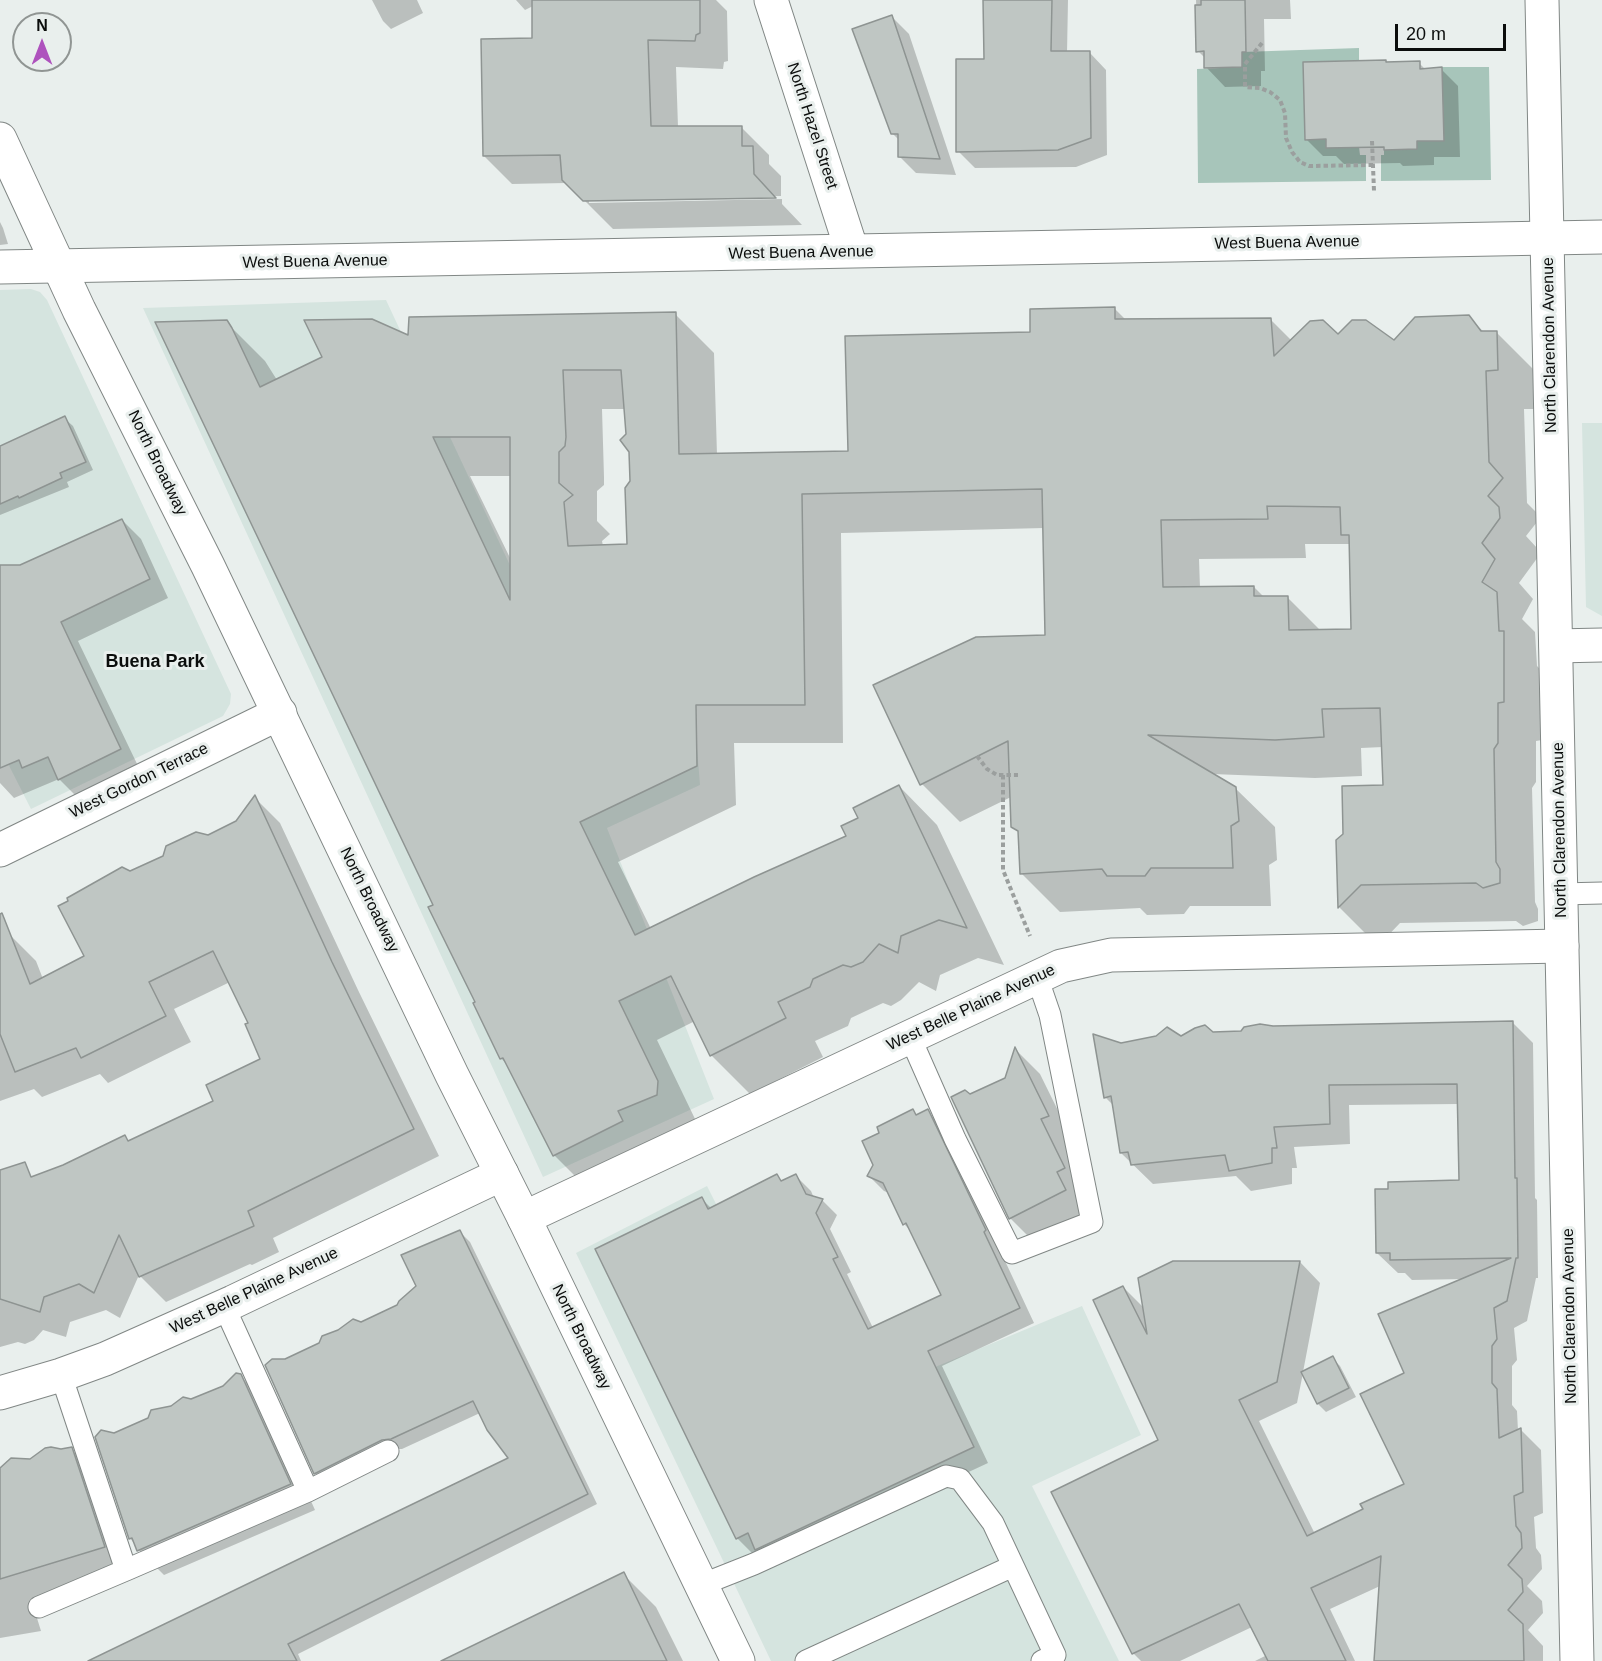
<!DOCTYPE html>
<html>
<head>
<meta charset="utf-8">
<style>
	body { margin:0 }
	#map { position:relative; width:1602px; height:1661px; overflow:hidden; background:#e9efed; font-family:Arial,sans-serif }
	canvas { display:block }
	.north { position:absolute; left:12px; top:12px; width:60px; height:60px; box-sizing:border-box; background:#e9efed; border:2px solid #909593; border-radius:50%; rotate:0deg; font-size:16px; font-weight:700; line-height:24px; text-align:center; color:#0b0d0c }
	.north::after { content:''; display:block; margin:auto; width:21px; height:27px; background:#ae52bd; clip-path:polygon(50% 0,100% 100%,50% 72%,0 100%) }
	.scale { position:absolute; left:1395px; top:24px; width:111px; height:27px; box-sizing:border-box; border:3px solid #0b0d0c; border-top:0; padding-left:8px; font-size:18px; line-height:21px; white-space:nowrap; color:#0b0d0c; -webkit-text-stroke:4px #e9efed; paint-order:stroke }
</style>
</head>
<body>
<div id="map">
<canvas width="1602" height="1661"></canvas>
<div class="north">N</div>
<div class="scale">20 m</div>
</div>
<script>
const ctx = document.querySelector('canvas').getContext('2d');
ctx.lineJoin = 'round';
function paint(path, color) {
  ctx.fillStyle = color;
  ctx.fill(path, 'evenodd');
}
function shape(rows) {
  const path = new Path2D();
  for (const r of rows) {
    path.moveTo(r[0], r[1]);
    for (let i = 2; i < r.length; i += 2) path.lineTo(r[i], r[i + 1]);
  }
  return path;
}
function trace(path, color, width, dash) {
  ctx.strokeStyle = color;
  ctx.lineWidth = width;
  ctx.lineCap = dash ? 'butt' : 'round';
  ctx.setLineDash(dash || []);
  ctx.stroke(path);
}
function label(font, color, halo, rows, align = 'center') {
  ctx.font = font + ' Arial,sans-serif';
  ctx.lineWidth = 6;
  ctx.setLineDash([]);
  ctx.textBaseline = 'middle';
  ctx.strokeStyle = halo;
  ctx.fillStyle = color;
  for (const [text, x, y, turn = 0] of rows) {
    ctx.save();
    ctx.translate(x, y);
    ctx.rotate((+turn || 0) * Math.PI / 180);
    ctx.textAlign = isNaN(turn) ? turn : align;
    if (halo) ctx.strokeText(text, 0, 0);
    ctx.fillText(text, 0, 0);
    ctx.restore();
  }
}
paint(shape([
	[31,289,40,292,47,300,231,694,230,704,223,716,31,809,0,748,0,290],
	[386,300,537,623,687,620,700,785,607,828,714,1099,543,1177,143,308],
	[1582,423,1602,423,1602,616,1586,607],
	[707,1186,822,1414,1082,1306,1141,1435,1032,1486,1119,1661,771,1661,576,1253]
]), '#d5e4df');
paint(shape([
	[1359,48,1359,61,1303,63,1305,139,1326,139,1359,147,1360,155,1366,155,1366,181,1198,183,1197,69,1242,67,1242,52],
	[1442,67,1489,67,1491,180,1381,181,1381,155,1384,155,1384,150,1417,149,1417,141,1444,140]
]), '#a7c5ba');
paint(shape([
	[372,0,417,0,423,13,391,29,383,21],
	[516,0,716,0,727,11,728,61,724,62,723,69,676,67,678,127,741,127,769,155,769,164,781,176,781,196,589,200,589,203,782,199,782,204,802,225,613,229,567,183,512,184,484,156,534,39,533,6,525,10],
	[984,0,1068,0,1067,53,1090,53,1106,70,1107,155,1076,167,975,168,958,151,985,61],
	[1196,0,1290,0,1291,19,1264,19,1265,71,1261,71,1261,86,1225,87,1206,67,1206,59,1198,51],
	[892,17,909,34,956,175,916,173,899,156,899,140,892,133],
	[1386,61,1388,63,1419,63,1426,70,1441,69,1458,86,1460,157,1434,157,1434,165,1403,166,1400,163,1344,164,1336,156,1323,156,1306,139],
	[0,222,3,228,8,244,0,245],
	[1114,308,1126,320,1270,319,1292,341,1338,336,1394,342,1468,317,1485,333,1497,333,1536,372,1536,409,1524,409,1527,503,1541,517,1526,536,1537,548,1538,557,1519,583,1533,599,1522,619,1535,632,1537,666,1542,671,1542,740,1536,741,1536,782,1532,788,1535,902,1538,909,1538,921,1523,926,1516,921,1400,923,1378,946,1340,908,1338,840,1385,786,1383,747,1361,748,1362,776,1315,778,1212,774,1235,788,1275,827,1277,860,1269,865,1271,906,1190,906,1184,914,1147,915,1140,908,1060,912,1021,873,1019,833,1013,826,1011,797,960,822,922,784,1047,637,1044,528,841,533,843,743,734,743,736,805,618,862,651,929,848,836,860,819,899,786,937,825,1004,965,978,958,940,975,936,991,919,982,901,1000,891,1006,883,1003,851,1018,848,1026,815,1041,823,1057,750,1094,711,1055,695,1021,657,1040,696,1121,593,1194,554,1155,508,1066,501,1058,435,905,226,322,265,361,277,380,410,337,675,314,714,353,717,455,849,452,1031,333],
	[602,409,626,409,632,482,628,546,603,546,602,541,610,534,597,521,597,491,604,485,604,477],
	[470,476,511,476,512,562],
	[1305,544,1351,544,1353,630,1321,631,1287,597,1264,597,1254,587,1200,588,1199,559,1306,558],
	[64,418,73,426,93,470,67,482,69,487,0,515,0,448],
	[122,520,141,539,168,598,78,641,139,768,78,798,59,779,14,798,0,783,0,566,21,566],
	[255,798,280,823,358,990,439,1156,273,1238,279,1252,252,1265,250,1264,166,1302,139,1275,120,1318,106,1310,70,1322,66,1337,43,1330,34,1340,25,1344,18,1342,0,1347,0,1189,63,1166,125,1137,130,1142,215,1102,262,1059,250,1024,230,982,174,1009,191,1042,108,1083,100,1074,42,1097,34,1089,0,1101,0,938,9,934,36,961,43,979,86,957,130,872,237,822],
	[1512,1022,1533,1043,1535,1198,1537,1200,1538,1278,1536,1278,1527,1321,1514,1328,1517,1360,1512,1366,1512,1405,1517,1411,1518,1431,1521,1430,1541,1450,1543,1513,1534,1517,1536,1548,1541,1555,1542,1569,1527,1586,1542,1601,1543,1613,1528,1630,1543,1646,1543,1661,1376,1661,1380,1586,1330,1609,1355,1661,1255,1661,1267,1655,1252,1627,1180,1661,1141,1661,1133,1653,1160,1441,1123,1287,1145,1309,1300,1262,1320,1283,1303,1372,1332,1358,1340,1366,1356,1397,1326,1412,1318,1404,1303,1373,1297,1403,1259,1421,1315,1534,1365,1510,1406,1484,1406,1374,1464,1279,1412,1280,1405,1273,1398,1273,1377,1253,1460,1182,1459,1104,1349,1105,1350,1144,1294,1147,1297,1168,1292,1168,1292,1184,1251,1191,1236,1176,1153,1184,1121,1153,1114,1106,1105,1097,1121,1044,1273,1028],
	[1016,1050,1040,1074,1073,1141,1065,1144,1089,1193,1090,1215,1035,1243,1010,1218,1007,1079],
	[913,1111,917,1116,927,1111,942,1126,1034,1323,942,1366,988,1463,771,1564,758,1550,752,1553,737,1538,702,1199,712,1209,777,1176,783,1182,796,1176,811,1191,814,1198,822,1200,837,1215,830,1229,851,1272,847,1274,873,1328,943,1295,912,1232,904,1224,889,1193,884,1191,869,1176,875,1165,881,1134],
	[460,1232,470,1242,597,1504,298,1654,301,1661,92,1661,510,1459,480,1413,402,1449,393,1449,326,1483,315,1473,285,1360,398,1306,418,1286],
	[240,1376,266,1401,315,1510,164,1575,139,1550,130,1538,114,1435,224,1387],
	[71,1449,96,1474,129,1572,32,1602,41,1631,0,1638,0,1470],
	[623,1574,656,1607,683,1661,444,1661]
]), '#0003');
const building = shape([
	[532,0,700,0,700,33,696,35,695,41,648,40,651,126,742,126,742,146,753,146,754,174,776,198,583,201,562,180,560,155,483,156,481,39,532,38,532,0],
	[983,0,1052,0,1051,51,1090,51,1091,138,1058,150,956,152,956,59,984,59,983,0],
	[1201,0,1245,0,1246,52,1242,52,1242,67,1204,68,1204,51,1196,52,1195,5,1201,5,1201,0],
	[892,15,940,159,898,157,898,134,891,134,852,29,892,15],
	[1386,60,1386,62,1420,61,1420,69,1442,67,1444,141,1417,141,1417,149,1384,150,1384,147,1326,148,1326,139,1305,140,1303,62,1386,60],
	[1115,307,1115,319,1271,318,1274,356,1310,321,1323,320,1338,334,1352,320,1366,320,1394,340,1415,317,1469,315,1481,331,1497,331,1498,370,1486,371,1489,462,1503,478,1488,496,1499,507,1500,518,1482,543,1495,559,1482,582,1497,592,1499,631,1504,631,1504,702,1498,703,1498,743,1494,749,1496,862,1500,869,1500,883,1483,888,1476,883,1361,885,1338,908,1336,840,1343,834,1342,786,1383,785,1380,708,1322,709,1324,737,1275,740,1148,735,1236,787,1239,821,1231,826,1233,868,1151,868,1145,876,1107,876,1102,869,1020,874,1018,831,1011,827,1008,741,920,785,873,685,976,637,1045,635,1042,489,802,494,805,705,696,705,697,766,580,822,635,935,754,877,846,836,841,826,858,818,853,808,899,785,967,928,939,920,901,936,898,953,879,944,863,962,851,967,843,965,813,979,810,987,778,1002,786,1018,710,1056,671,976,619,1001,658,1081,657,1095,618,1111,623,1121,553,1156,503,1058,500,1059,473,1003,475,1002,428,907,433,905,155,322,227,320,232,328,260,387,322,357,304,320,372,319,408,335,409,317,676,312,679,454,848,451,845,336,1030,332,1030,309,1115,307],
	[563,370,621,370,626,434,620,440,629,452,630,481,625,488,627,544,568,546,564,502,573,495,559,483,559,452,565,446,566,437,563,370],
	[433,437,510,437,510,600,433,437],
	[1267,506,1340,507,1341,535,1349,535,1351,629,1289,630,1288,596,1254,596,1254,586,1163,587,1161,520,1268,519,1267,506],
	[65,416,86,462,60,473,62,478,19,498,18,496,0,504,0,446,65,416],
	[122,519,150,579,61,622,121,749,58,780,48,757,22,768,19,760,0,768,0,565,20,565,122,519],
	[255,795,332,962,414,1129,248,1211,254,1226,139,1277,119,1235,94,1293,79,1284,44,1297,40,1312,0,1299,0,1170,25,1162,31,1177,63,1165,125,1135,128,1141,213,1101,206,1085,260,1059,245,1024,248,1023,213,951,149,982,166,1016,81,1058,76,1048,15,1072,0,1034,0,914,2,913,30,984,84,956,58,906,68,901,67,898,122,867,130,871,163,856,166,846,196,832,208,835,236,821,255,795],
	[1513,1021,1515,1178,1517,1178,1518,1258,1516,1258,1507,1301,1494,1308,1497,1339,1492,1346,1492,1383,1497,1389,1499,1438,1521,1428,1523,1492,1514,1496,1516,1526,1521,1533,1522,1548,1508,1565,1522,1579,1523,1592,1508,1610,1523,1624,1524,1661,1374,1661,1381,1556,1311,1588,1346,1661,1268,1661,1239,1604,1132,1654,1051,1492,1158,1440,1093,1300,1123,1286,1147,1334,1138,1278,1173,1261,1300,1261,1277,1382,1239,1400,1307,1536,1363,1509,1360,1504,1404,1484,1360,1394,1404,1373,1378,1314,1511,1258,1390,1260,1390,1253,1376,1253,1375,1189,1388,1189,1388,1182,1459,1180,1457,1084,1329,1085,1330,1124,1274,1127,1277,1148,1272,1148,1272,1163,1229,1171,1225,1155,1131,1165,1128,1152,1120,1153,1111,1096,1104,1098,1093,1034,1121,1043,1156,1036,1167,1027,1181,1036,1195,1028,1205,1025,1213,1032,1241,1031,1244,1027,1260,1024,1273,1026,1513,1021],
	[1015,1047,1049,1116,1041,1119,1065,1168,1057,1172,1066,1190,1009,1219,951,1097,965,1090,970,1094,1005,1078,1015,1047],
	[913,1109,916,1115,928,1109,986,1230,984,1232,1020,1308,928,1351,974,1447,755,1550,748,1533,736,1539,595,1249,702,1197,708,1209,777,1174,781,1181,796,1174,806,1194,823,1199,816,1213,838,1257,833,1259,868,1329,941,1295,906,1223,903,1225,883,1183,867,1176,873,1165,862,1141,879,1133,877,1127,913,1109],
	[460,1230,588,1494,288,1644,297,1661,88,1661,508,1458,487,1430,473,1401,391,1439,382,1440,314,1474,265,1365,272,1359,285,1359,319,1343,322,1336,338,1330,353,1319,361,1322,397,1305,399,1301,416,1286,401,1255,460,1230],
	[1333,1356,1349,1388,1317,1404,1301,1372,1333,1356],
	[236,1373,241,1374,291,1484,137,1551,132,1538,129,1539,95,1437,101,1430,114,1433,148,1418,151,1410,171,1406,183,1397,191,1399,223,1386,236,1373],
	[51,1447,61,1449,72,1447,105,1547,0,1579,0,1468,11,1458,30,1459,45,1448,51,1447],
	[624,1572,667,1661,441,1661,624,1572]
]);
paint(building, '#bfc6c3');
trace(building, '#8e9492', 1.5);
const service = shape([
	[1561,894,1602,893],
	[910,1037,955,1139,1012,1253,1092,1222,1050,1015,1037,977],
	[224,1306,308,1491],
	[126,1570,308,1491,388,1451],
	[701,1585,754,1564,946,1476,960,1479,993,1523,1055,1655,1042,1661],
	[39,1607,126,1570,61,1375],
	[806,1661,1013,1566]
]);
const minor = shape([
	[771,0,852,251],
	[0,267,1602,237],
	[1556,646,1602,645],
	[0,850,280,713],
	[524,1218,1061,966,1111,955,1562,946],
	[0,1393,61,1375,105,1359,233,1302,502,1174]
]);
const tertiary = shape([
	[1542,0,1577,1661]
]);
const secondary = shape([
	[0,139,79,310,208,566,452,1075,524,1218,738,1661]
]);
trace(service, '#818785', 23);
trace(minor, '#818785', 35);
trace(tertiary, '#818785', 35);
trace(secondary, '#818785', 35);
trace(shape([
	[1262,43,1245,64,1245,87,1260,88,1270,92,1280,100,1285,113,1286,138,1292,152,1300,162,1309,166,1373,165],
	[1372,141,1374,191],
	[977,756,987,769,997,775,1018,775],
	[1003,775,1003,870,1030,936]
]), '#9b9f9e', 4, [4.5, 3]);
trace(service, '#fff', 21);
trace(minor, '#fff', 33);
trace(tertiary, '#fff', 33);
trace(secondary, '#fff', 33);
label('16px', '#0b0d0c', '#e9efed', [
	["North Hazel Street",812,126,72],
	["West Buena Avenue",1287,243,-1],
	["West Buena Avenue",801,253,-1],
	["West Buena Avenue",315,262,-1],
	["North Clarendon Avenue",1550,345,-91],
	["North Broadway",157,463,64],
	["West Gordon Terrace",139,781,-26],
	["North Clarendon Avenue",1560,830,-91],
	["North Broadway",369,900,64],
	["West Belle Plaine Avenue",971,1008,-25],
	["West Belle Plaine Avenue",254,1291,-25],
	["North Clarendon Avenue",1570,1316,-91],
	["North Broadway",581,1337,64]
]);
label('bold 18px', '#0b0d0c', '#e9efed', [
	["Buena Park",155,662]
]);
</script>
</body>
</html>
